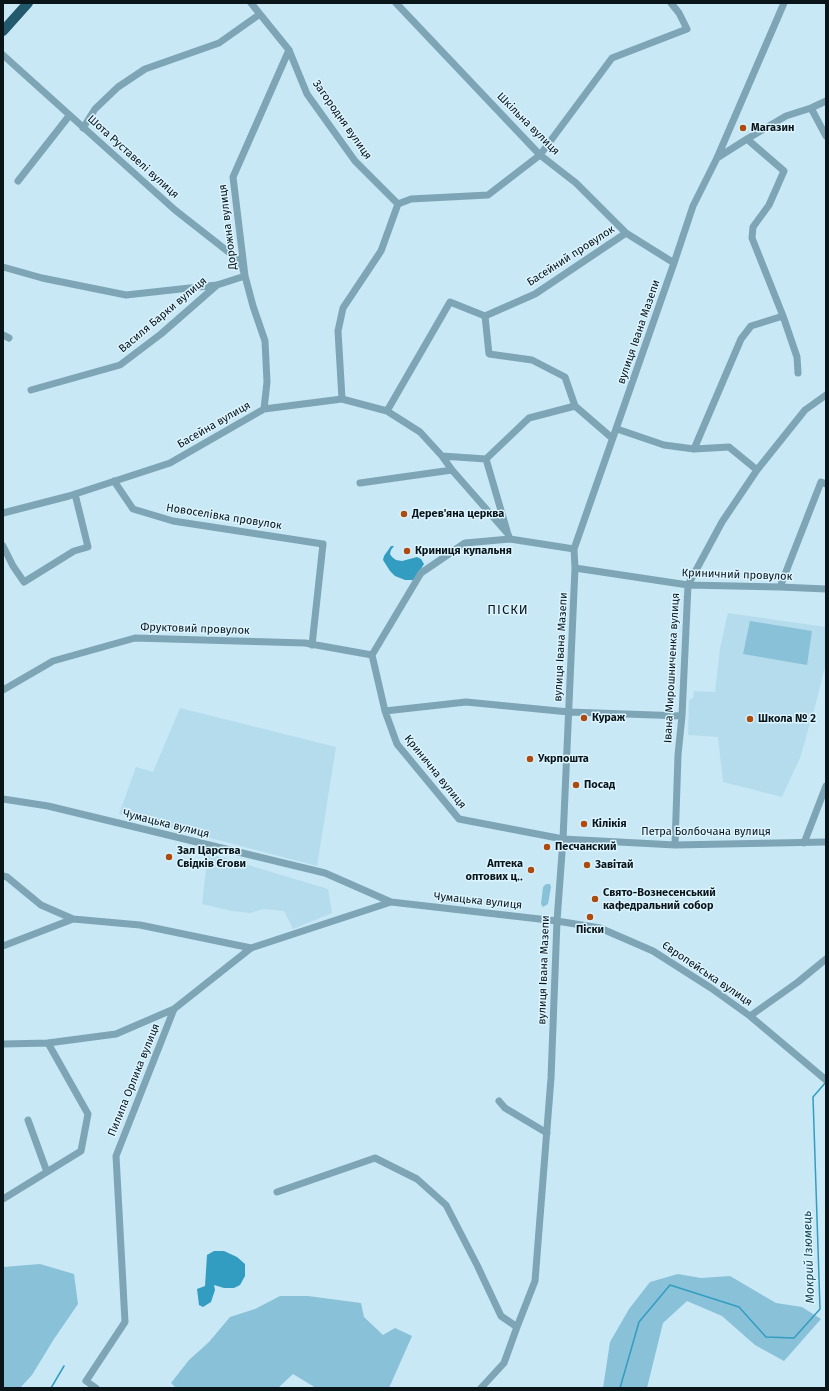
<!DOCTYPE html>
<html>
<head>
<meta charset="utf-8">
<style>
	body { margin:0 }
	#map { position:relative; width:829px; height:1391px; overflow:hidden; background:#c8e8f5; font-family:"Fira Sans",sans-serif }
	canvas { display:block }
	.frame { position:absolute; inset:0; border:4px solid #0a151a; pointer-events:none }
</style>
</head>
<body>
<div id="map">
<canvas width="829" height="1391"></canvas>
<div class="frame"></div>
</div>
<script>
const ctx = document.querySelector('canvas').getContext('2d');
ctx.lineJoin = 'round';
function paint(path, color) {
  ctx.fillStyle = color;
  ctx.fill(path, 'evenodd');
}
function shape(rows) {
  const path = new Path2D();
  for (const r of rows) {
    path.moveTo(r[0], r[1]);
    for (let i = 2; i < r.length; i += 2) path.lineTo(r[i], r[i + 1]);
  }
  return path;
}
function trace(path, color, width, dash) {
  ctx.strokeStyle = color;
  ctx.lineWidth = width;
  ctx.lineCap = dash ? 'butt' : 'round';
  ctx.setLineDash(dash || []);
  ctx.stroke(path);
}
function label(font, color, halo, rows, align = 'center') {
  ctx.font = font + ' "Fira Sans",sans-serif';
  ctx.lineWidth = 3;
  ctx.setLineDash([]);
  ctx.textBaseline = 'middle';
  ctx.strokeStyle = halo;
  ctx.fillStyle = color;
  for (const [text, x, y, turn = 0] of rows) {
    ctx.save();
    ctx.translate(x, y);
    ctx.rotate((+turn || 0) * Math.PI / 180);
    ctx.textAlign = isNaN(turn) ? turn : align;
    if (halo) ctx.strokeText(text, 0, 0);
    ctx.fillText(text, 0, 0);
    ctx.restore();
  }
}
paint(shape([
	[728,613,826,627,826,663,816,703,800,758,782,797,723,782,718,737,688,735,689,700,693,698,694,691,715,692,720,648],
	[180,708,336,747,317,866,119,814,136,767,153,772],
	[208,853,328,889,332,913,293,929,284,911,263,909,250,913,232,911,202,904]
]), '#b5dced');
paint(shape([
	[750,621,812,631,807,665,743,654],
	[546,884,550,884,551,887,548,904,543,907,541,904,543,887],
	[40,1264,74,1274,78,1304,54,1339,32,1375,20,1388,3,1388,3,1267],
	[678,1274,701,1278,730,1276,776,1303,802,1307,821,1319,784,1361,755,1345,722,1316,687,1301,663,1323,647,1388,603,1388,610,1342,629,1309,650,1282],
	[280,1296,308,1296,361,1303,364,1317,383,1335,395,1328,412,1336,389,1388,316,1388,293,1374,278,1388,176,1388,171,1383,189,1360,209,1342,230,1317,255,1309]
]), '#89c1d8');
paint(shape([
	[391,546,394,546,391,550,390,554,392,557,396,560,402,561,417,557,421,559,424,564,414,580,405,580,395,576,390,571,383,560,384,556],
	[214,1251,224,1251,237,1257,245,1264,245,1276,240,1285,234,1288,224,1288,214,1285,215,1290,211,1302,203,1307,199,1305,197,1289,205,1286,207,1255]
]), '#339dc1');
trace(shape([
	[51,1388,64,1366],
	[620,1388,639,1322,670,1285,739,1307,766,1337,794,1338,820,1309,813,1097,826,1082]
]), '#339dc1', 1.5);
trace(shape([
	[251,3,289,50,307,94,355,161,398,204],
	[396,3,540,155,576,183,626,233,674,263],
	[3,55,175,210,240,261,245,276,217,285,126,295,42,278,3,267],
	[811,108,826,136],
	[83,128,95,109,118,87,145,69,219,43,260,14],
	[747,139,784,171,769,205,753,227,752,238,783,316,797,357,798,373],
	[717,158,747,139,786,116,811,108,826,101],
	[18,181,69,116],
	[485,316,489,354,532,360,565,377,575,406],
	[3,335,9,338],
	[31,390,120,365,161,334,217,285],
	[342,399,338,331,343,308,381,251,398,204,411,199,488,195,540,155,612,58,687,29,679,13,671,3],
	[264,409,267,382,265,341,253,306,245,276,233,177,289,50],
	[387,411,450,302,485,316,535,294,626,233],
	[617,429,664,445,694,449,729,447,757,470],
	[694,449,741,339,751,326,783,316],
	[442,456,452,470,508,534,510,539],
	[486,459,507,531],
	[114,481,133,509,173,521,323,544,312,645],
	[360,483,452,470],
	[3,513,69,496,170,463,264,409,342,399,387,411,420,432,442,456,486,459,529,418,575,406,612,438],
	[3,546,13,566,24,582,74,551,88,547,75,494],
	[574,549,510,539,465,543,421,573,372,655,385,711,397,744,459,819,563,839,675,845,826,842],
	[575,568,688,585,780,587,826,589],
	[780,587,821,482,826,484],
	[3,690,53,661,135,638,305,643,372,655],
	[385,711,466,702,569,712,682,716],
	[3,799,48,806,325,873,391,902,557,921,600,928,653,951,711,988,750,1016,826,1080],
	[804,843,826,786],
	[675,845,678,755,682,716,688,585,722,522,757,470,805,410,826,395],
	[3,876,7,877,41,905,73,919],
	[3,946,73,919,140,925,251,948],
	[750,1016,798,982,826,959],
	[3,1044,48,1043,116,1034,174,1009],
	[499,1101,505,1108,547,1133],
	[28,1120,47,1172],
	[277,1192,375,1158,417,1179,446,1205,477,1265,501,1316,517,1327,535,1281,551,1078,557,921,563,839,575,568,574,549,674,263,693,206,717,158,784,3],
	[3,1199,81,1151,88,1114,48,1043],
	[96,1388,86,1381,125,1322,116,1156,174,1009,251,948,391,902],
	[481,1388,504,1363,517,1327]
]), '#7ea5b5', 7);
trace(shape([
	[3,31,28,3]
]), '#23596c', 10);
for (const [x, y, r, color] of [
	[743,128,4,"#ad4a0e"],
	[404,514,4,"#ad4a0e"],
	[407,551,4,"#ad4a0e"],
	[584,718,4,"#ad4a0e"],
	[750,719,4,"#ad4a0e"],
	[530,759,4,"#ad4a0e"],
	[576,785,4,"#ad4a0e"],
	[584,824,4,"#ad4a0e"],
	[547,847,4,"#ad4a0e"],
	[169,857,4,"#ad4a0e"],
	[587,865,4,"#ad4a0e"],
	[531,870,4,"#ad4a0e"],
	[595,899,4,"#ad4a0e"],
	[590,917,4,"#ad4a0e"]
]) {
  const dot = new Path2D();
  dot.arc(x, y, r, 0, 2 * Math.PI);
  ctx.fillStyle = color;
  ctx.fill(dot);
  trace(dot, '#dbf4ff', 1.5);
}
label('11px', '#0a151a', '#dbf4ff', [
	["Загородня вулиця",342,120,55],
	["Шкільна вулиця",528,124,45],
	["Шота Руставелі вулиця",133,157,42],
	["Дорожна вулиця",228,227,-97],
	["Басейний провулок",571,256,-33],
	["Василя Барки вулиця",163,315,-40],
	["вулиця Івана Мазепи",639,332,-71],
	["Басейна вулиця",214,425,-30],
	["Новоселівка провулок",224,517,9],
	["Криничний провулок",737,575,2],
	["Фруктовий провулок",195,629,2],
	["вулиця Івана Мазепи",561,647,-87],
	["Івана Мирошниченка вулиця",672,668,-87],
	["Кринична вулиця",435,772,51],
	["Чумацька вулиця",166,824,14],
	["Петра Болбочана вулиця",706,832],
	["Чумацька вулиця",478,901,6],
	["вулиця Івана Мазепи",544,970,-88],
	["Європейська вулиця",707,974,34],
	["Пилипа Орлика вулиця",134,1080,-68]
]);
label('bold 11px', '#0a151a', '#dbf4ff', [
	["Магазин",751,128],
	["Дерев'яна церква",412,514],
	["Криниця купальня",415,551],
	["Кураж",592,718],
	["Школа № 2",758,719],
	["Укрпошта",538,759],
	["Посад",584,785],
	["Кілікія",592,824],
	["Песчанский",555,847],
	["Зал Царства",177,851],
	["Свідків Єгови",177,864],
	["Аптека",523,864,"right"],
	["оптових ц‥",523,877,"right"],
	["Завітай",595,865],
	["Свято-Вознесенський",603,893],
	["кафедральний собор",603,906],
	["Піски",590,930,"center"]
], 'left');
label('italic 12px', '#123f4f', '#dbf4ff', [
	["Мокрий Ізюмець",809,1257,-92]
]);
ctx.letterSpacing = '1px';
label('13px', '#0a151a', '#dbf4ff', [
	["ПІСКИ",508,610]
]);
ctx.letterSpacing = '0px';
</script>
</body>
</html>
